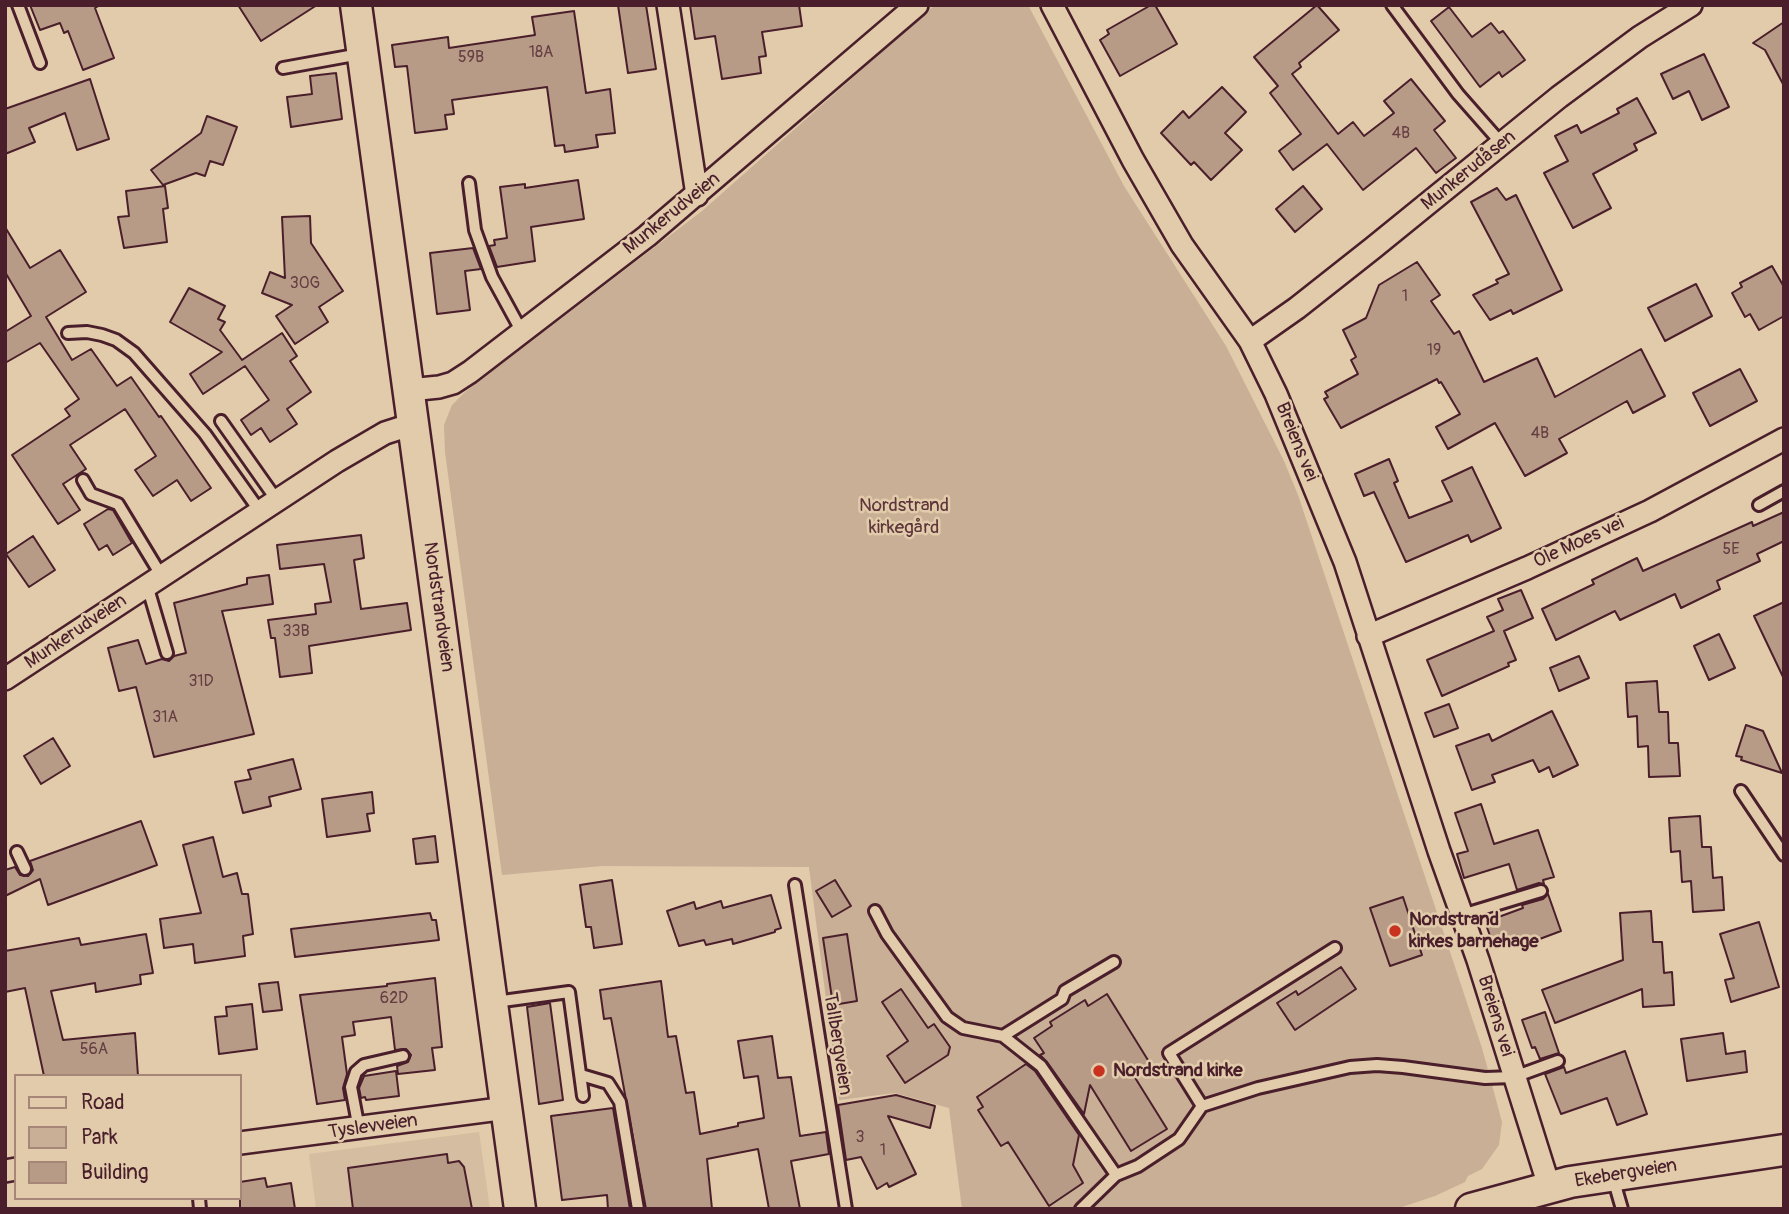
<!DOCTYPE html>
<html>
<head>
<meta charset="utf-8">
<style>
	body { margin:0 }
	#map { position:relative; width:1789px; height:1214px; overflow:hidden; background:#e1cbaa; font-family:Pangolin,sans-serif }
	canvas { display:block }
	.frame { position:absolute; inset:0; border:7px solid #4a1f2b; pointer-events:none }
	.legend { position:absolute; left:14px; top:1074px; width:228px; height:126px; box-sizing:border-box; background:#e1cbaa; border:2px solid #a58677; margin:0; padding:9px 12px; list-style:none; font-size:21px; color:#4a1f2b }
	.legend li { display:flex; align-items:center; gap:14px; height:35px }
	.legend b { width:35px; border:2px solid #a58677 }
</style>
</head>
<body>
<div id="map">
<canvas width="1789" height="1214"></canvas>
<div class="frame"></div>
<ul class="legend">
<li><b style="height:9px;background:#e1cbaa"></b>Road</li>
<li><b style="height:19px;background:#c8af95"></b>Park</li>
<li><b style="height:19px;background:#b79b87"></b>Building</li>
</ul>
</div>
<script>
const ctx = document.querySelector('canvas').getContext('2d');
ctx.lineJoin = 'round';
function paint(path, color) {
  ctx.fillStyle = color;
  ctx.fill(path, 'evenodd');
}
function shape(rows) {
  const path = new Path2D();
  for (const r of rows) {
    path.moveTo(r[0], r[1]);
    for (let i = 2; i < r.length; i += 2) path.lineTo(r[i], r[i + 1]);
  }
  return path;
}
function trace(path, color, width, dash) {
  ctx.strokeStyle = color;
  ctx.lineWidth = width;
  ctx.lineCap = dash ? 'butt' : 'round';
  ctx.setLineDash(dash || []);
  ctx.stroke(path);
}
function label(font, color, halo, rows, align = 'center') {
  ctx.font = font + ' Pangolin,sans-serif';
  ctx.lineWidth = 5;
  ctx.setLineDash([]);
  ctx.textBaseline = 'middle';
  ctx.strokeStyle = halo;
  ctx.fillStyle = color;
  for (const [text, x, y, turn = 0] of rows) {
    ctx.save();
    ctx.translate(x, y);
    ctx.rotate((+turn || 0) * Math.PI / 180);
    ctx.textAlign = isNaN(turn) ? turn : align;
    if (halo) ctx.strokeText(text, 0, 0);
    ctx.fillText(text, 0, 0);
    ctx.restore();
  }
}
paint(shape([
	[479,1132,490,1209,316,1209,309,1154]
]), '#d4bda0');
paint(shape([
	[935,5,1028,5,1124,186,1226,346,1284,461,1298,495,1482,1048,1502,1122,1499,1145,1482,1169,1468,1176,1465,1182,1435,1196,1396,1209,962,1209,949,1108,895,1093,839,1100,809,867,602,866,502,875,445,452,444,425,452,405,465,392,702,211]
]), '#c8af95');
const building = shape([
	[30,5,100,5,95,8,114,58,83,70,68,31,64,33,60,23,40,30,30,5],
	[238,5,317,5,261,41,238,5],
	[618,5,646,5,656,69,628,73,618,5],
	[690,5,799,5,802,26,762,32,766,56,759,57,761,73,722,79,715,36,695,39,690,5],
	[1151,5,1155,5,1177,44,1120,76,1100,40,1109,34,1107,30,1151,5],
	[1317,5,1339,30,1299,63,1301,67,1292,74,1338,134,1353,122,1364,136,1394,113,1384,101,1411,79,1445,121,1434,130,1456,158,1436,173,1416,148,1363,190,1327,144,1293,170,1279,151,1301,134,1270,93,1278,86,1254,57,1317,5],
	[1449,7,1472,37,1491,23,1499,33,1503,31,1525,60,1502,77,1499,72,1480,87,1431,21,1449,7],
	[574,11,586,93,610,89,615,133,596,135,598,147,565,152,564,145,555,146,547,87,452,100,454,114,445,115,447,129,415,133,407,66,395,67,392,45,448,37,449,48,535,35,532,17,574,11],
	[1784,22,1784,86,1765,50,1753,43,1784,22],
	[1704,54,1729,107,1702,120,1689,91,1673,99,1661,74,1704,54],
	[336,73,342,119,291,127,287,97,312,94,310,76,336,73],
	[90,79,109,139,77,150,65,113,29,128,35,142,5,154,5,109,90,79],
	[1222,87,1246,112,1225,133,1242,150,1211,180,1194,162,1191,165,1161,133,1183,111,1189,118,1222,87],
	[1637,98,1656,133,1634,144,1637,150,1593,174,1611,208,1573,228,1544,173,1568,161,1555,136,1577,125,1581,133,1619,113,1617,109,1637,98],
	[207,116,237,127,223,165,210,161,205,176,196,173,163,185,151,170,201,133,207,116],
	[578,180,584,219,531,227,535,261,497,267,489,246,495,245,494,240,507,238,500,187,525,184,525,188,578,180],
	[165,186,168,208,163,209,167,242,124,248,118,217,129,216,126,191,165,186],
	[1303,186,1322,209,1295,232,1276,209,1303,186],
	[1497,188,1506,200,1516,195,1562,290,1513,314,1511,310,1490,320,1473,295,1498,283,1496,280,1509,274,1471,202,1497,188],
	[310,216,311,243,343,291,319,307,328,322,295,344,276,316,292,305,262,293,270,272,285,278,282,217,310,216],
	[5,227,30,268,60,250,86,292,46,317,72,360,91,349,117,386,131,377,159,417,161,416,211,488,191,501,177,480,153,496,135,470,156,456,125,409,70,445,86,469,63,484,80,510,58,524,12,455,70,416,65,409,79,399,40,343,5,363,5,332,31,316,5,272,5,227],
	[473,248,481,269,465,271,470,310,437,314,430,253,473,248],
	[1417,262,1440,295,1431,301,1454,334,1459,331,1484,382,1537,358,1555,397,1641,349,1665,396,1633,413,1627,401,1559,439,1567,453,1525,476,1495,423,1448,449,1436,427,1460,414,1441,382,1439,383,1437,379,1341,428,1324,399,1328,397,1325,392,1358,374,1351,360,1356,357,1343,330,1366,318,1379,285,1417,262],
	[1772,266,1784,287,1784,316,1759,330,1750,314,1745,317,1732,293,1742,287,1740,283,1772,266],
	[1696,284,1712,316,1665,341,1648,308,1696,284],
	[189,288,225,306,218,319,225,322,220,330,242,360,282,333,297,356,290,361,311,392,287,409,297,424,270,442,261,428,251,435,241,420,269,400,245,366,203,394,190,374,222,352,170,322,189,288],
	[1740,369,1757,401,1710,426,1693,393,1740,369],
	[1389,459,1398,481,1394,483,1409,518,1452,501,1442,481,1472,467,1501,528,1471,542,1468,535,1406,562,1374,492,1364,496,1355,474,1389,459],
	[108,509,113,510,132,543,113,555,107,545,99,550,84,524,108,509],
	[1784,512,1784,541,1757,554,1760,561,1717,581,1720,589,1681,608,1675,594,1620,620,1615,611,1556,640,1542,609,1594,584,1592,580,1637,558,1643,571,1752,522,1753,526,1784,512],
	[361,535,364,558,354,560,361,609,407,603,411,630,309,646,312,673,280,677,275,638,271,638,268,620,316,614,315,604,331,602,324,564,280,569,277,545,361,535],
	[33,536,55,570,29,587,6,554,33,536],
	[269,575,273,604,222,611,254,734,154,757,136,687,119,691,108,648,138,640,146,664,162,659,169,661,174,656,186,653,174,603,247,584,247,578,269,575],
	[1521,590,1533,618,1504,631,1516,660,1508,663,1509,666,1442,696,1427,660,1494,631,1487,617,1503,610,1498,599,1521,590],
	[1784,602,1784,679,1754,616,1784,602],
	[1719,634,1735,668,1709,680,1694,646,1719,634],
	[1579,656,1589,678,1559,691,1550,668,1579,656],
	[1657,681,1659,712,1668,712,1669,743,1678,743,1680,776,1649,777,1648,746,1638,747,1637,716,1628,717,1626,683,1657,681],
	[1449,704,1458,728,1434,737,1425,713,1449,704],
	[1552,711,1578,765,1553,777,1549,767,1539,772,1533,760,1492,775,1495,782,1472,790,1456,746,1489,734,1492,741,1552,711],
	[1746,725,1763,731,1782,773,1741,760,1742,757,1736,756,1746,725],
	[53,738,70,766,41,784,24,756,53,738],
	[293,759,301,789,269,797,271,806,243,813,235,782,251,779,248,770,293,759],
	[372,792,374,813,367,814,370,831,327,837,322,799,372,792],
	[1481,804,1494,844,1538,830,1554,877,1543,880,1544,884,1539,883,1517,890,1509,864,1464,878,1457,854,1468,851,1455,813,1481,804],
	[1700,816,1702,847,1711,847,1713,878,1722,877,1724,910,1693,912,1691,881,1682,882,1680,851,1671,852,1669,818,1700,816],
	[141,821,157,865,48,905,40,879,5,896,5,870,15,867,20,875,28,876,33,870,30,861,141,821],
	[435,836,438,862,416,864,413,839,435,836],
	[213,837,223,877,237,873,242,894,248,894,253,934,243,936,245,956,195,963,193,944,164,948,160,919,201,913,183,845,213,837],
	[612,880,622,944,594,948,591,927,586,927,580,885,612,880],
	[835,880,851,906,832,917,816,891,835,880],
	[1548,894,1561,931,1521,946,1517,935,1493,944,1485,922,1523,908,1522,905,1543,899,1548,894],
	[771,895,781,928,775,930,775,932,733,944,732,939,706,945,704,940,679,946,667,911,694,902,696,909,721,901,723,908,771,895],
	[1403,897,1422,955,1390,966,1370,908,1403,897],
	[1651,911,1653,942,1662,942,1664,973,1672,972,1674,1005,1643,1007,1642,989,1555,1023,1542,990,1623,960,1620,913,1651,911],
	[430,913,432,920,436,920,439,940,295,957,291,929,430,913],
	[1759,922,1779,987,1731,1002,1725,980,1734,978,1720,934,1759,922],
	[146,934,153,973,140,975,141,984,96,992,95,983,51,991,63,1040,135,1033,138,1076,44,1076,25,988,5,992,5,951,79,938,81,945,146,934],
	[847,934,857,1001,833,1005,823,938,847,934],
	[1341,967,1356,989,1295,1030,1277,1003,1296,991,1298,995,1341,967],
	[435,978,442,1047,432,1048,435,1070,398,1074,397,1066,408,1062,411,1055,406,1049,395,1050,391,1017,353,1022,355,1035,342,1037,347,1074,343,1088,345,1100,317,1104,300,995,387,986,387,984,435,978],
	[661,981,668,1037,676,1036,686,1093,694,1092,700,1134,738,1126,738,1123,764,1118,758,1076,744,1078,738,1041,772,1036,778,1078,791,1077,800,1136,826,1132,829,1154,791,1161,800,1209,769,1209,758,1149,707,1159,712,1209,646,1209,611,1018,604,1019,600,990,661,981],
	[278,982,282,1010,263,1012,259,984,278,982],
	[901,989,928,1028,934,1024,950,1047,948,1055,905,1083,887,1056,908,1041,882,1002,901,989],
	[1107,994,1151,1065,1134,1076,1167,1129,1131,1151,1090,1085,1084,1114,1047,1062,1040,1055,1044,1053,1034,1038,1052,1026,1050,1022,1085,1000,1088,1006,1107,994],
	[550,1003,563,1100,539,1104,527,1007,550,1003],
	[252,1004,257,1049,219,1054,215,1017,227,1016,226,1007,252,1004],
	[1545,1012,1559,1053,1540,1059,1535,1047,1532,1048,1522,1020,1545,1012],
	[1723,1033,1726,1054,1745,1051,1747,1072,1687,1081,1681,1039,1723,1033],
	[1625,1051,1647,1114,1617,1125,1607,1098,1561,1114,1545,1074,1564,1067,1566,1073,1625,1051],
	[1026,1064,1035,1071,1079,1135,1073,1165,1083,1183,1049,1206,1008,1142,1001,1146,978,1110,983,1107,977,1097,1026,1064],
	[396,1071,399,1096,366,1100,365,1097,361,1098,359,1088,364,1076,396,1071],
	[896,1095,935,1106,930,1128,888,1116,916,1174,889,1187,887,1183,877,1189,861,1157,846,1160,838,1105,896,1095],
	[613,1108,630,1209,608,1209,607,1195,562,1200,551,1116,613,1108],
	[447,1154,448,1163,459,1161,464,1167,472,1209,353,1209,348,1168,447,1154],
	[265,1178,267,1187,291,1183,295,1209,240,1209,240,1182,265,1178]
]);
paint(building, '#b79b87');
trace(building, '#4a1f2b', 2);
const service = shape([
	[18,5,40,63],
	[1392,5,1458,94,1502,144],
	[283,68,360,54],
	[469,183,475,230,492,277,522,332],
	[68,333,87,332,102,335,116,340,134,353,205,434,259,510],
	[221,421,276,499],
	[83,480,91,494,118,504,161,575],
	[1759,505,1784,491],
	[147,585,167,653],
	[1741,791,1784,855],
	[17,852,25,869],
	[795,885,846,1209],
	[875,911,887,934,947,1017,963,1028,1003,1036,1041,1066,1116,1175],
	[1462,915,1541,891],
	[495,1002,569,992,583,1096],
	[1003,1036,1062,999,1065,991,1114,962],
	[581,1075,608,1083,620,1102,638,1209],
	[1202,1106,1169,1053,1335,948],
	[359,1129,351,1087,356,1072,364,1065,403,1056],
	[1613,1178,1622,1209],
	[199,1198,200,1209],
	[1081,1209,1116,1175,1138,1166,1179,1139,1202,1106,1258,1088,1350,1067,1377,1065,1403,1067,1485,1078,1514,1077,1558,1061]
]);
const minor = shape([
	[668,5,697,195],
	[1052,5,1133,160,1182,245,1250,341,1276,394,1345,562,1439,851,1478,960,1549,1186],
	[1250,341,1297,308,1373,248,1559,97,1640,37,1691,5],
	[409,390,439,387,453,383,470,372,647,236,917,5],
	[1368,636,1527,568,1650,511,1784,439],
	[5,679,337,461,385,433,413,424],
	[240,1143,507,1108],
	[5,1171,16,1169]
]);
const secondary = shape([
	[356,5,520,1209],
	[1471,1209,1570,1182,1784,1150]
]);
trace(service, '#4a1f2b', 16);
trace(minor, '#4a1f2b', 26);
trace(secondary, '#4a1f2b', 35);
trace(service, '#e1cbaa', 10);
trace(minor, '#e1cbaa', 21);
trace(secondary, '#e1cbaa', 30);
for (const [x, y, r, color] of [
	[1395,931,7,"#c8321e"],
	[1099,1071,7,"#c8321e"]
]) {
  const dot = new Path2D();
  dot.arc(x, y, r, 0, 2 * Math.PI);
  ctx.fillStyle = color;
  ctx.fill(dot);
  trace(dot, '#e1cbaa', 2.5);
}
label('16px', '#653e42', null, [
	["18A",541,53],
	["59B",471,58],
	["4B",1401,134],
	["30G",305,284],
	["1",1405,297],
	["19",1434,351],
	["4B",1540,434],
	["5E",1731,550],
	["33B",296,632],
	["31D",201,682],
	["31A",165,718],
	["62D",394,999],
	["56A",94,1050],
	["3",860,1138],
	["1",883,1151]
]);
label('19px', '#4a1f2b', '#e1cbaa', [
	["Munkerudåsen",1469,171,-39],
	["Munkerudveien",672,214,-39],
	["Breiens vei",1296,442,68],
	["Ole Moes vei",1579,543,-25],
	["Nordstrandveien",438,607,82],
	["Munkerudveien",76,632,-34],
	["Breiens vei",1495,1016,73],
	["Tallbergveien",837,1044,81],
	["Tyslevveien",373,1127,-8],
	["Ekebergveien",1626,1174,-9]
]);
label('19px', '#5d353b', '#e1cbaa', [
	["Nordstrand",904,506],
	["kirkegård",904,528]
]);
label('bold 19px', '#4a1f2b', '#e1cbaa', [
	["Nordstrand",1409,920],
	["kirkes barnehage",1409,942],
	["Nordstrand kirke",1113,1071]
], 'left');
</script>
</body>
</html>
